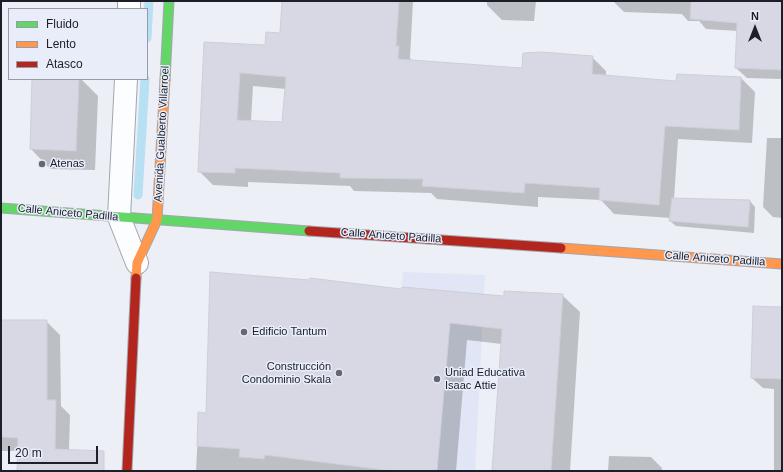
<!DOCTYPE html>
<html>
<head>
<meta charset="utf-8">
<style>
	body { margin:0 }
	#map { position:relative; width:783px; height:472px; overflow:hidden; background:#eceff6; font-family:Arial,sans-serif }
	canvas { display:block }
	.frame { position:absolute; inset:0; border:2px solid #1c1f2a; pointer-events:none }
	.legend { position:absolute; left:8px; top:8px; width:140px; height:72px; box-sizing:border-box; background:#e9edf9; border:1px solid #979ba6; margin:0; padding:5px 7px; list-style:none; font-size:12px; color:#1c1f2a }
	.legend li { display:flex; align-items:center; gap:8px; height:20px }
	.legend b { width:20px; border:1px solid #979ba6 }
	.north { position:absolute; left:735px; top:8px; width:40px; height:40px; -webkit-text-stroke:3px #e9edf9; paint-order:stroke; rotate:0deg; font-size:11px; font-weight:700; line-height:16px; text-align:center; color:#1c1f2a }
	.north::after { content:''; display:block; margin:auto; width:14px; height:18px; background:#1c1f2a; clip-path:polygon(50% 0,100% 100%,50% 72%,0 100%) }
	.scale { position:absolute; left:8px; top:446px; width:90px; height:18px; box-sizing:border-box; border:2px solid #1c1f2a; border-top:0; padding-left:5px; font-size:12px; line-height:14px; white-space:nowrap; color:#1c1f2a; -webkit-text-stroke:3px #e9edf9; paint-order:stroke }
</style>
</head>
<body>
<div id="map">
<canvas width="783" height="472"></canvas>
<div class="frame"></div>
<ul class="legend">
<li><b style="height:5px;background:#63d668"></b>Fluido</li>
<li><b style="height:5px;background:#ff974d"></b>Lento</li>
<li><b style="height:5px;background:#b3261e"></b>Atasco</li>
</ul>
<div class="north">N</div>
<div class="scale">20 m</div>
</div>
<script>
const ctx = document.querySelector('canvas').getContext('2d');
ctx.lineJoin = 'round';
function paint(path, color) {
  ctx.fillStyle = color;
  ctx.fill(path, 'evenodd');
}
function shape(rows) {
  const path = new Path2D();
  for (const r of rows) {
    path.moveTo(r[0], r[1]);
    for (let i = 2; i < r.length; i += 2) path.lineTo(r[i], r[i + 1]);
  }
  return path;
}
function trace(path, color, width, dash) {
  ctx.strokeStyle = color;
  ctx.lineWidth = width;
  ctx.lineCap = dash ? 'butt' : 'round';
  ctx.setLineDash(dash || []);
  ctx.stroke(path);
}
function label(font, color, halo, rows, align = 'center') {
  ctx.font = font + ' Arial,sans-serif';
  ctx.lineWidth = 3;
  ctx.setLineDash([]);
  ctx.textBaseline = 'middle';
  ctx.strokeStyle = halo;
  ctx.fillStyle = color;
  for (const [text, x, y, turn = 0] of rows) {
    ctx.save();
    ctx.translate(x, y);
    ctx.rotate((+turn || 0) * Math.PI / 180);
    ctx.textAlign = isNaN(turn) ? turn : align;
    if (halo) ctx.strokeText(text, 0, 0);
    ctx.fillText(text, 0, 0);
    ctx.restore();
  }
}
paint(shape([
	[403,272,485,275,475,471,386,471]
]), '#e0e6f5');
paint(shape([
	[283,1,413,1,410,58,412,61,523,69,592,57,606,71,606,76,677,82,741,78,755,92,752,143,678,139,674,199,750,201,755,207,754,233,676,226,670,221,671,218,614,214,601,200,538,197,538,207,437,199,431,193,354,191,350,186,248,182,248,187,213,185,199,171,205,43,266,46,280,34],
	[253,86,286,89,283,123,251,121],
	[487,1,536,1,534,21,502,20,487,5],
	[613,1,782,1,782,79,747,78,736,68,738,31,706,29,699,21,688,21,682,14,624,12],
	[33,79,81,79,98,96,95,170,50,169,31,149],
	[767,138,782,138,782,218,773,217,763,207],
	[402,291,505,298,562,295,580,312,570,471,493,471,502,344,467,340,456,471,196,471,199,413,207,414],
	[782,308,782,471,774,471,774,389,763,388,752,378],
	[1,321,46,321,60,335,61,406,70,415,69,450,86,471,18,471,19,451,1,451],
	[609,456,651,457,662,468,662,471,608,471]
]), '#0003');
trace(shape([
	[147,38,149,1],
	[138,195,145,79]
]), '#b7e0f2', 9);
const building = shape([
	[282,1,399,1,396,46,399,46,398,59,522,68,523,53,542,52,593,56,592,74,676,81,677,74,741,77,739,130,665,126,659,205,599,200,600,188,525,183,524,193,422,186,423,179,340,178,340,173,235,168,235,173,198,172,204,42,265,45,266,32,280,33,282,1],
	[240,73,286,77,282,122,237,120,240,73],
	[691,1,782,1,782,70,735,68,737,23,690,19,691,1],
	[32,79,79,79,76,151,30,149,32,79],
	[672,198,750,200,748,227,669,221,672,198],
	[210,272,309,280,310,278,401,289,402,287,504,296,504,291,563,294,551,471,492,471,502,329,450,323,437,471,392,471,265,455,264,459,239,457,240,449,197,446,198,412,206,413,210,272],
	[753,306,782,307,782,379,751,378,753,306],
	[1,320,47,320,47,400,56,400,55,449,104,451,104,471,17,471,18,438,1,437,1,320]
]);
paint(building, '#d8d7e4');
trace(building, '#ceced7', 1);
const street = shape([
	[129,9,129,1],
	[126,79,119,217,137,263]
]);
const fast = shape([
	[165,80,169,1],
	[1,208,309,231]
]);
const slow = shape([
	[561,248,782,264],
	[136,278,137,263,157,220,165,80]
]);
const jam = shape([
	[309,231,561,248],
	[127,471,136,278]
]);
trace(street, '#a3a6af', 24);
trace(fast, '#a3a6af', 11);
trace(slow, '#a3a6af', 11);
trace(jam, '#a3a6af', 11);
trace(street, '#fcfdfe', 22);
trace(fast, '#63d668', 9);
trace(slow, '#ff974d', 9);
trace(jam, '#b3261e', 9);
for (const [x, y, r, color] of [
	[42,164,4,"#656871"],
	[244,332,4,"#656871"],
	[339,373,4,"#656871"],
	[437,379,4,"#656871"]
]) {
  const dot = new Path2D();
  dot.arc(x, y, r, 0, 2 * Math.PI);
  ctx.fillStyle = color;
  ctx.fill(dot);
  trace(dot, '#e9edf9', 1.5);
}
label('11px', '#1c1f2a', '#e9edf9', [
	["Avenida Gualberto Villarroel",162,134,-87],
	["Calle Aniceto Padilla",68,213,5],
	["Calle Aniceto Padilla",391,236,4],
	["Calle Aniceto Padilla",715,259,4]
]);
label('11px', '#1c1f2a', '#e9edf9', [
	["Atenas",50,164],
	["Edificio Tantum",252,332],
	["Construcción",331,367,"right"],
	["Condominio Skala",331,380,"right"],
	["Uniad Educativa",445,373],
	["Isaac Attie",445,386]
], 'left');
</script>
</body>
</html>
